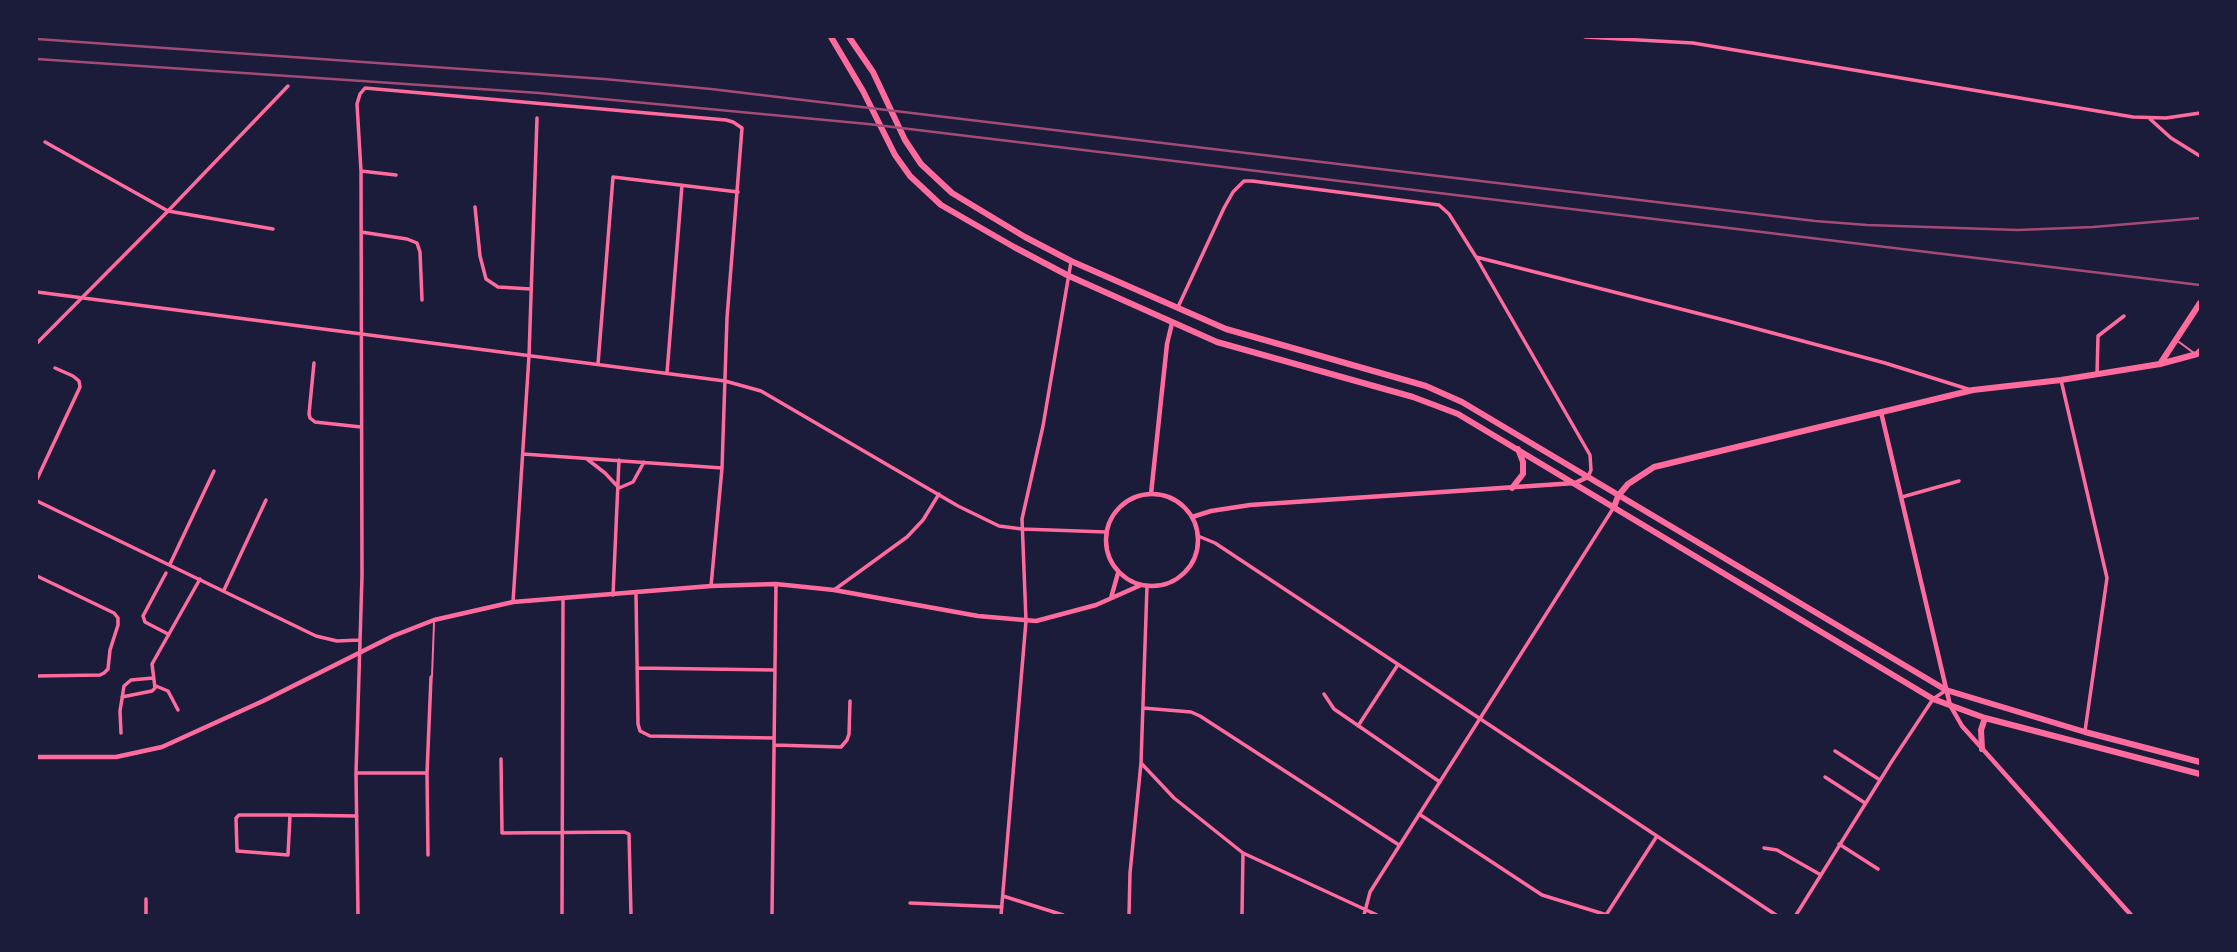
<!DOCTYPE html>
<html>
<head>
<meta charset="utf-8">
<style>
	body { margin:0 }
	#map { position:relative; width:2237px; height:952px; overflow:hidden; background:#1b1b3a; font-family:"Roboto Condensed",sans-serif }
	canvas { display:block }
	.frame { position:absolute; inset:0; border:38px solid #1b1b3a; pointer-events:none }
</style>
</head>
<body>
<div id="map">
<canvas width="2237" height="952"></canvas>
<div class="frame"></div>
</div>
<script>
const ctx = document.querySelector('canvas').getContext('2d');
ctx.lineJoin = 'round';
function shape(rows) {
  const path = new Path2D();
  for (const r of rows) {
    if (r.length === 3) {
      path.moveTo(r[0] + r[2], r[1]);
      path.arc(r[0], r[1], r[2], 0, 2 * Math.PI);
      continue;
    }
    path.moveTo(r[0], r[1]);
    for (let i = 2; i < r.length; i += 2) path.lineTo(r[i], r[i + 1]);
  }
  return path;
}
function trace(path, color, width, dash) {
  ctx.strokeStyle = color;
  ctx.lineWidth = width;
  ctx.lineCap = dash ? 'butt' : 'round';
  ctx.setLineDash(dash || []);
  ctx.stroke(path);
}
trace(shape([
	[2179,342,2194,353],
	[432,676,434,623]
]), '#ff6b9d', 2);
trace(shape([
	[1585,37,1693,43,2133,117,2166,118,2200,113],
	[2150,119,2171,138,2200,156],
	[45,142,168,211,273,229],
	[361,171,396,175],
	[475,207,480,256,486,279,498,287,531,289],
	[361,232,407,239,417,243,420,252,422,300],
	[1476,257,1724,320,1885,363,1971,390],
	[37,292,725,381,761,391,958,506,999,526,1022,529,1106,532],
	[1178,307,1224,208,1233,192,1244,181,1252,181,1439,205,1449,214,1476,257,1590,455,1591,470,1588,477],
	[37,343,168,211,288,86],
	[314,363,309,414,310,418,315,422,361,427],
	[598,364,613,177,738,192],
	[667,373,682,185],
	[2097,374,2098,336,2124,316],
	[2061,380,2107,578,2085,731],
	[523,454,722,468],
	[587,459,605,473,619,488,633,482,644,462],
	[37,479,80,387,79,381,73,376,55,368],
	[1902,497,1959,481],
	[37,501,316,636,337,641,359,640],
	[1198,536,1215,543,1776,915],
	[170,564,214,471],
	[166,573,143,616,145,622,168,634],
	[37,576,114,613,118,618,118,625,110,650,108,669,104,673,100,675,37,676],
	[224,590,266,500],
	[834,590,907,537,923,520,939,494],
	[636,594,638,724,640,731,650,736,774,738],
	[613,595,619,460],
	[513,602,529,356,537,118],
	[637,668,775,670],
	[156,686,168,691,178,710],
	[1324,694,1334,709,1440,782],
	[122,697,152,691,155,688,152,664,200,579],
	[1143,708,1191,712,1200,716,1399,845],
	[1358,726,1397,666],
	[121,733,120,711,124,686,131,680,153,678],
	[774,745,841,747,847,740,849,734,850,701],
	[1835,751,1880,780],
	[501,759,502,833,624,832,629,834,631,915],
	[1141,763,1174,798,1243,853,1377,915],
	[356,773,427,773],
	[1825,777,1865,803],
	[1419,814,1542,895,1607,915],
	[290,815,288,855,237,851,236,818,239,815,290,815,357,816],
	[1839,844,1878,869],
	[1764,848,1777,850,1821,875],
	[428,855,427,773,431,677],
	[1003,896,1063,915],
	[146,899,146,915],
	[910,903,1002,907],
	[358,915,356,773,362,576,361,171,357,104,360,94,365,88,726,120,733,122,742,128,727,318,722,468,711,586],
	[562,915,563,599],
	[772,915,776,584],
	[1001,915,1026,621,1022,519,1043,426,1071,262],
	[1129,915,1130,873,1141,763,1147,586],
	[1242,915,1243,853],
	[1364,915,1370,892,1614,507],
	[1606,915,1657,836],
	[1796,915,1892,761,1933,699,1945,691]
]), '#ff6b9d', 3.5);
trace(shape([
	[1881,412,1950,705,1962,726,2131,915],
	[1151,494,1167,344,1172,323],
	[1152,540,46],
	[1192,517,1211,511,1250,505,1575,483,1588,477],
	[1111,598,1118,573],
	[37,757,116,757,162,747,263,701,393,636,434,620,513,602,711,586,776,584,834,590,978,616,1036,621,1096,605,1141,585]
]), '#ff6b9d', 4.5);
trace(shape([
	[831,37,863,91,895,155,910,176,941,205,1014,247,1069,276,1217,342,1413,397,1458,414,1933,699,1985,718,2200,774],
	[849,37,873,72,905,140,921,164,952,193,1025,237,1071,261,1226,329,1426,386,1462,402,1946,690,2085,732,2200,762],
	[2160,364,2200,303],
	[1512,488,1523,474,1523,462,1518,449],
	[1614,507,1618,496,1628,484,1654,467,1973,390,2061,380,2160,364,2197,354,2200,351],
	[1982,749,1981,730,1985,718]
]), '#ff6b9d', 6);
trace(shape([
	[37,39,604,79,711,89,1815,221,1867,225,2018,230,2093,227,2200,218],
	[37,59,539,93,868,124,2200,285]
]), '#a44b75', 2.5);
</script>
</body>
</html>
